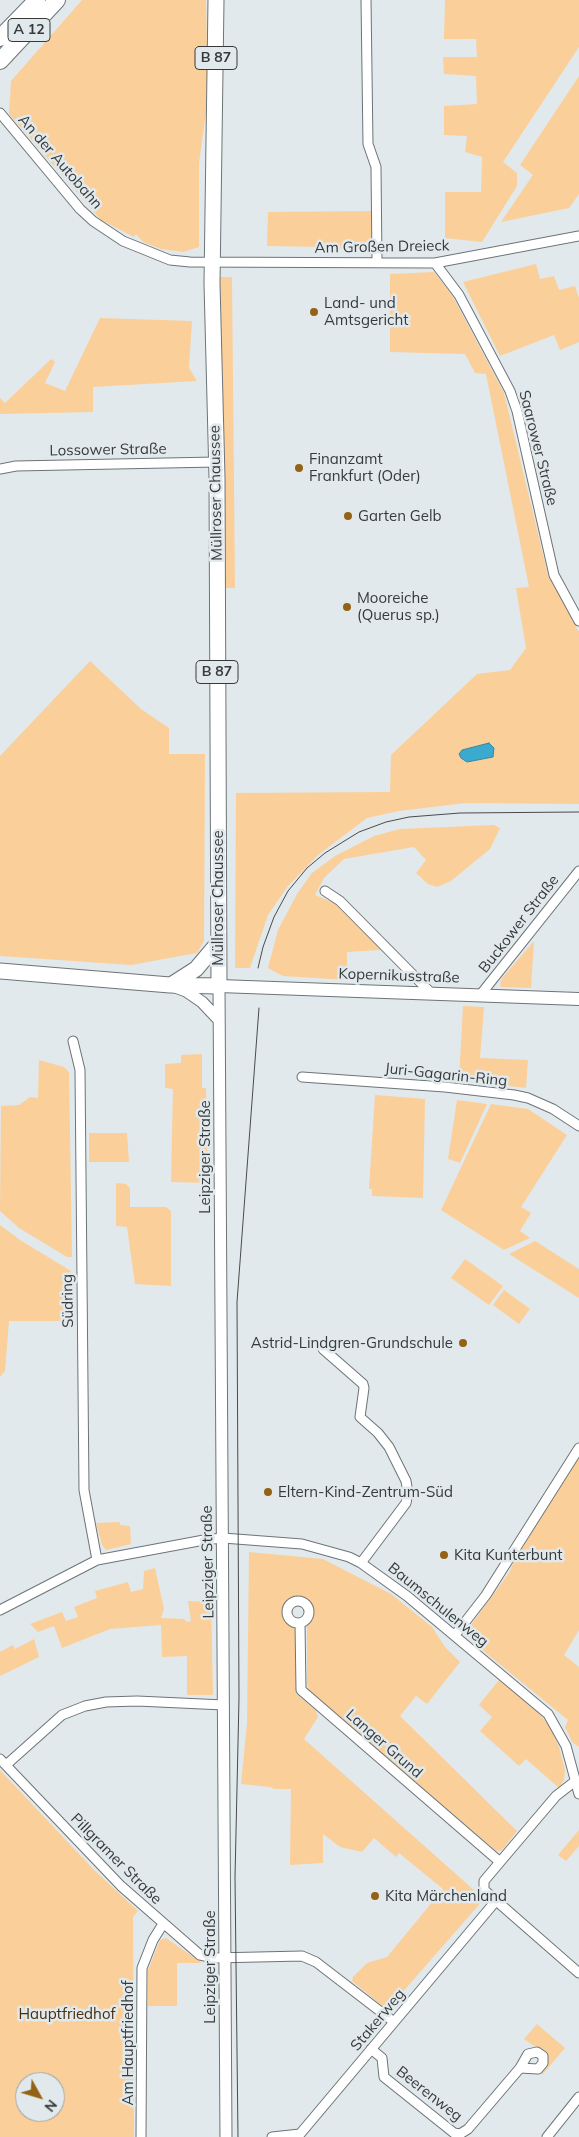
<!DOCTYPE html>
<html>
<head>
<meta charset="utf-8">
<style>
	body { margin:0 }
	#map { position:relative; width:579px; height:2137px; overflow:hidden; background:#e1e9ec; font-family:Mulish,sans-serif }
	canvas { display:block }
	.north { position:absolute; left:15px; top:2072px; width:50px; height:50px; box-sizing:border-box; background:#e1e9ec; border:1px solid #9da3a5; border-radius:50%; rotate:129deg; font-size:14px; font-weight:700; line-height:20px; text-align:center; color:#373a3b }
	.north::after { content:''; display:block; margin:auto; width:18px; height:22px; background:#946214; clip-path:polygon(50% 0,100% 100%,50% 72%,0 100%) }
</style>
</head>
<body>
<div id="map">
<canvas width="579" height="2137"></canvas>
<div class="north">N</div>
</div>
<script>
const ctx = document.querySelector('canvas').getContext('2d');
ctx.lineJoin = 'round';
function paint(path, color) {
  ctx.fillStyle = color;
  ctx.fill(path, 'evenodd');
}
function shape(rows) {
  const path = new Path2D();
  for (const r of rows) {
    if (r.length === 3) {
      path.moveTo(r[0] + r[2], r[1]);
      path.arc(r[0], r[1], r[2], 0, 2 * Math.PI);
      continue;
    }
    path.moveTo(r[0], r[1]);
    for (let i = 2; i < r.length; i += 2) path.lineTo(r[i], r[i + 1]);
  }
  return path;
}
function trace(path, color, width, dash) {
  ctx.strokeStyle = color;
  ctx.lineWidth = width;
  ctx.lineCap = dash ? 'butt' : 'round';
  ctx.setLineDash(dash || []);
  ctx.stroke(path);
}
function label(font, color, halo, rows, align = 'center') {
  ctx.font = font + ' Mulish,sans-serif';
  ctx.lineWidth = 5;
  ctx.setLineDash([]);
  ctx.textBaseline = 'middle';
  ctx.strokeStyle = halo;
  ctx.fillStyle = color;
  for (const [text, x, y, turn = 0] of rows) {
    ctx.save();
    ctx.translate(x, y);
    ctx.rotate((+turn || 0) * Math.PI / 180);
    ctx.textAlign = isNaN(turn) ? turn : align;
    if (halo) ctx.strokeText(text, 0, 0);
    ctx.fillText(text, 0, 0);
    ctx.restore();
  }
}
paint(shape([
	[82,0,206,0,208,98,199,163,199,247,183,252,161,249,143,242,136,234,134,237,101,220,9,114,11,81],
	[445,0,579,0,579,47,503,162,517,173,517,186,482,242,445,238,445,192,481,192,482,157,465,152,467,136,444,135,444,106,477,104,476,76,444,74,443,57,477,57,476,39,444,39],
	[579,76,579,194,569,208,501,222,533,175,520,165],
	[371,211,371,251,356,251,327,247,267,246,268,212],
	[536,264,540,279,554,276,559,290,575,286,579,298,579,342,560,350,554,335,500,356,463,282],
	[434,272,452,295,504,393,548,575,579,632,579,804,466,803,399,811,367,818,318,855,288,886,268,915,250,968,235,968,236,793,390,792,391,755,477,674,510,670,526,648,516,588,529,587,486,374,475,373,465,354,390,352,390,274],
	[220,277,232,277,235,588,225,588],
	[100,318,192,321,189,368,197,381,93,387,93,412,0,414,0,398,5,403,51,359,55,362,45,383,65,391],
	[90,661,141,709,169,728,169,754,205,754,204,941,197,953,131,965,0,956,0,756],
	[494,825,500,828,490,849,451,881,437,887,428,884,416,873,426,860,414,847,344,859,324,878,315,895,334,903,381,950,347,952,347,980,283,976,268,968,278,930,297,894,312,873,335,856,374,836,400,829],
	[534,941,531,988,501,987,500,984,502,978],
	[463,1006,484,1007,480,1058,528,1060,526,1088,459,1080],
	[202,1054,202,1088,206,1088,208,1183,171,1182,173,1089,165,1088,165,1064,181,1063,181,1055],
	[39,1060,64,1067,69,1072,72,1257,67,1257,19,1228,0,1211,1,1106,19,1105,30,1097,38,1098],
	[375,1095,425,1099,423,1198,372,1196,372,1189,369,1189],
	[457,1100,487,1104,460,1163,448,1159],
	[491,1104,528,1109,567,1135,521,1207,531,1213,520,1231,530,1238,504,1250,441,1210],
	[89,1133,127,1133,129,1162,89,1162],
	[116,1183,126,1184,130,1188,130,1207,166,1207,171,1211,171,1286,135,1284,127,1227,116,1226],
	[0,1225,20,1240,71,1271,72,1321,9,1321,5,1371,0,1377],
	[535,1241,579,1269,579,1298,509,1254],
	[465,1259,503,1286,489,1305,451,1278],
	[504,1290,530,1309,519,1324,493,1305],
	[579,1457,579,1630,564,1655,579,1667,579,1747,572,1742,565,1727,568,1720,475,1644,469,1633,471,1625,509,1573,514,1561],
	[120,1522,120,1525,130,1526,131,1544,106,1550,102,1545,96,1523],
	[249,1552,323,1559,391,1594,432,1627,445,1647,460,1662,427,1704,416,1696,400,1716,517,1831,502,1850,496,1851,309,1691,307,1683,307,1623,310,1607,297,1599,288,1604,285,1611,286,1619,296,1628,296,1693,316,1711,318,1717,304,1739,484,1899,387,2010,352,1981,353,1977,367,1963,387,1957,443,1889,399,1853,396,1857,374,1838,362,1852,340,1847,323,1834,323,1863,290,1865,291,1789,274,1789,270,1787,241,1784,247,1723],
	[155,1568,164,1609,161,1618,184,1619,187,1622,191,1621,188,1601,211,1602,213,1695,187,1695,187,1656,162,1657,161,1625,110,1629,62,1648,54,1626,38,1632,30,1624,62,1612,66,1621,78,1617,74,1607,97,1598,95,1591,128,1582,131,1592,143,1589,144,1571],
	[34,1639,39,1657,0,1676,0,1652,13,1645,15,1649],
	[499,1680,537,1711,550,1727,559,1747,565,1770,564,1780,559,1788,526,1759,519,1766,480,1731,492,1717,479,1705],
	[0,1770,94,1870,138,1911,133,1917,134,2137,0,2137],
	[25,2082,55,2082,55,2112,25,2112],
	[579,1830,579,1846,566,1861,558,1855],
	[166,1938,202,1963,177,1963,177,2006,148,2006,148,1970,160,1940],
	[537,2024,565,2048,543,2074,538,2074,546,2066,547,2055,524,2039]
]), '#fbcf99');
const water = shape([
	[489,743,494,748,493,757,467,762,461,758,459,754,462,750,489,743]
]);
paint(water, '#3aaacf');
trace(water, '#3988a3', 1);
const minor = shape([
	[366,0,368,144,376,167,377,262],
	[0,113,80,209,93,221,123,241,170,260,190,262,435,263,579,236],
	[435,263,459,295,510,391,517,411,554,575,579,621],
	[0,469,16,466,216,462],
	[325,891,340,901,431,993],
	[481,994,579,871],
	[73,1041,80,1070,84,1490,97,1560],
	[302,1077,445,1087,514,1095,528,1098,553,1109,579,1126],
	[323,1349,363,1384,364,1388,360,1417,378,1433,389,1447,406,1481,408,1493,406,1503,361,1563],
	[298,1612,11],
	[0,1610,97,1560,204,1540,223,1538,302,1544,349,1557,361,1563,407,1596,548,1714,566,1746,579,1794],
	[300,1623,301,1690,500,1862],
	[455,1635,486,1595,579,1448],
	[0,1759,121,1886,200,1955,214,1958,302,1956,316,1962,394,2022],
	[6,1765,62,1715,85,1706,106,1702,137,1701,224,1705],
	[574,1782,556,1796,500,1862,484,1881,484,1890,579,1973],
	[371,2049,382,2058,384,2077,454,2133,460,2134,468,2129,520,2068,528,2054,537,2052,543,2056,543,2063,538,2069,520,2068],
	[141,2137,142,1968,153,1940,163,1924],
	[272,2137,300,2134,495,1902],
	[547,2137,579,2097]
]);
const tertiary = shape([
	[219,986,226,2137],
	[175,987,186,991,202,1002,219,1020]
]);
const secondary = shape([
	[219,986,579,999]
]);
const primary = shape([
	[0,971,170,985,219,986,217,478,212,283,216,0],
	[171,985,196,969,218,943]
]);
const motorway = shape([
	[0,38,37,0],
	[0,61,57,0]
]);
trace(minor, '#6d7477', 11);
trace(tertiary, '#6d7477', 13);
trace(secondary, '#6d7477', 14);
trace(primary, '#6d7477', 17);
trace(motorway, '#6d7477', 18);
trace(minor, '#fff', 9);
trace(tertiary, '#fff', 11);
trace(secondary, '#fff', 12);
trace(primary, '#fff', 15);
trace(motorway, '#fff', 16);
trace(shape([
	[258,968,263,947,274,917,288,891,307,868,325,853,359,832,386,822,409,817,460,813,579,812],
	[238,2137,235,1877,239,1698,237,1302,259,1008]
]), '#484c4d', 1);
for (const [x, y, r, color] of [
	[314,312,5,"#946214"],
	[299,468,5,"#946214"],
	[348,516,5,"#946214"],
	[347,607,5,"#946214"],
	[463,1343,5,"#946214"],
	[268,1492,5,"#946214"],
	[444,1555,5,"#946214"],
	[375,1896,5,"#946214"]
]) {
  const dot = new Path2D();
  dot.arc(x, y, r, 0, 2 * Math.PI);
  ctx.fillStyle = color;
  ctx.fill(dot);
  trace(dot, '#e1e9ec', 2);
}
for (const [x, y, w] of [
	[29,30,42],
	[216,58,42],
	[217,672,42]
]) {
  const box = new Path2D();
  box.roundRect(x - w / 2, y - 11.5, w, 23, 4);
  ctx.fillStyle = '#e1e9ec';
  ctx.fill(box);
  trace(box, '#373a3b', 1);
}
label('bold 14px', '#373a3b', null, [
	["A 12",29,30],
	["B 87",216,58],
	["B 87",217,672]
]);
label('15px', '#373a3b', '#e1e9ec', [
	["An der Autobahn",60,162,49],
	["Am Großen Dreieck",382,247,-1],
	["Saarower Straße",538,448,76],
	["Lossower Straße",108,450,-1],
	["Müllroser Chaussee",216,493,-91],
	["Müllroser Chaussee",218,898,-90],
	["Buckower Straße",519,924,-52],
	["Kopernikusstraße",399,976,2],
	["Juri-Gagarin-Ring",446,1075,6],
	["Leipziger Straße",205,1157,-90],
	["Südring",68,1301,-91],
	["Leipziger Straße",208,1562,-91],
	["Baumschulenweg",438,1605,39],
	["Langer Grund",384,1744,41],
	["Pillgramer Straße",116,1859,45],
	["Leipziger Straße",210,1967,-90],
	["Stakerweg",378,2020,-50],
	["Am Hauptfriedhof",128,2043,-90],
	["Beerenweg",429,2094,38]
]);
label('15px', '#373a3b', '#e1e9ec', [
	["Land- und",324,303],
	["Amtsgericht",324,320],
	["Finanzamt",309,459],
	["Frankfurt (Oder)",309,476],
	["Garten Gelb",358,516],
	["Mooreiche",357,598],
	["(Querus sp.)",357,615],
	["Astrid-Lindgren-Grundschule",453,1343,"right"],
	["Eltern-Kind-Zentrum-Süd",278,1492],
	["Kita Kunterbunt",454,1555],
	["Kita Märchenland",385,1896]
], 'left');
label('15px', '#462f0f', '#e1e9ec', [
	["Hauptfriedhof",67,2014]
]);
</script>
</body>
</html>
